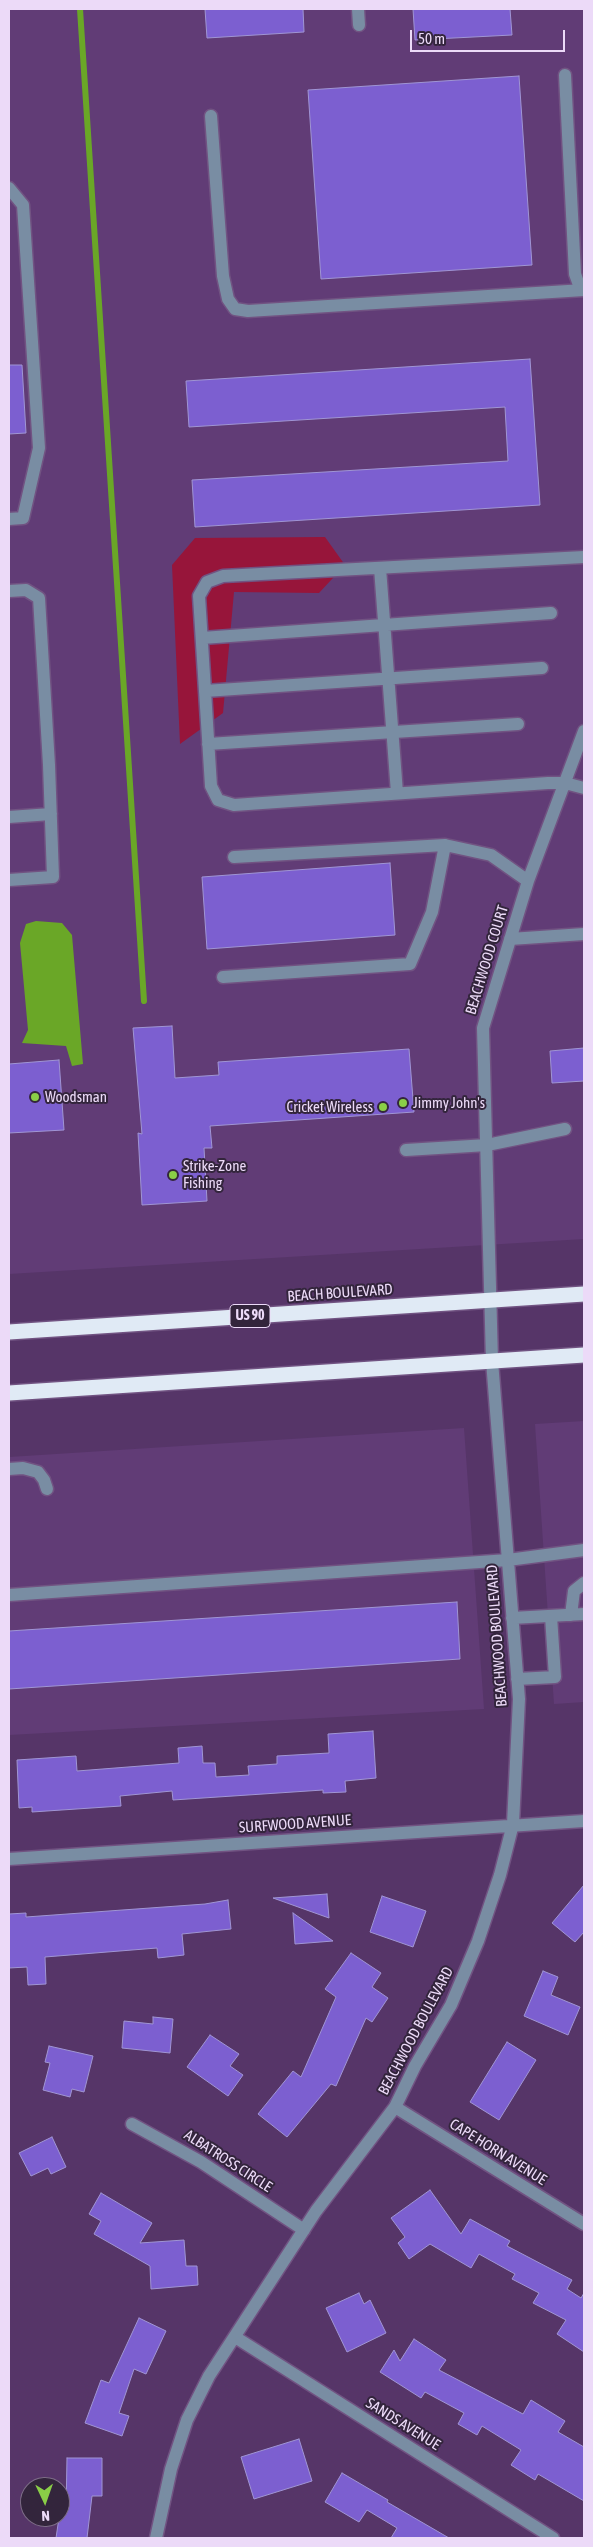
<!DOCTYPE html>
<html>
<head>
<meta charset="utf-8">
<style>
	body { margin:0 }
	#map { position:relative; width:593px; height:2547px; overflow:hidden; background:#563568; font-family:"Asap Condensed",sans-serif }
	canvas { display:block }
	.frame { position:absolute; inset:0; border:10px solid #ecdaf8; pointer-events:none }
	.north { position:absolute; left:20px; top:2477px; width:50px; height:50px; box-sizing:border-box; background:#33253c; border:1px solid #7d6d87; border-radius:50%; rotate:177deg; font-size:14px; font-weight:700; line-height:20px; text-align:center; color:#ecdaf8 }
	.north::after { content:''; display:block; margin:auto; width:18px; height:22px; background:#8ace47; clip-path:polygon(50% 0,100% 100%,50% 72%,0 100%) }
	.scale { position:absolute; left:410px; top:30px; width:155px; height:22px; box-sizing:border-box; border:2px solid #ecdaf8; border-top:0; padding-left:6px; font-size:15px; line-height:18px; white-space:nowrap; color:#ecdaf8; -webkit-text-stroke:4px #33253c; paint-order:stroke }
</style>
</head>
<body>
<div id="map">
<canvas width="593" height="2547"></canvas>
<div class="frame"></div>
<div class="north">N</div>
<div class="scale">50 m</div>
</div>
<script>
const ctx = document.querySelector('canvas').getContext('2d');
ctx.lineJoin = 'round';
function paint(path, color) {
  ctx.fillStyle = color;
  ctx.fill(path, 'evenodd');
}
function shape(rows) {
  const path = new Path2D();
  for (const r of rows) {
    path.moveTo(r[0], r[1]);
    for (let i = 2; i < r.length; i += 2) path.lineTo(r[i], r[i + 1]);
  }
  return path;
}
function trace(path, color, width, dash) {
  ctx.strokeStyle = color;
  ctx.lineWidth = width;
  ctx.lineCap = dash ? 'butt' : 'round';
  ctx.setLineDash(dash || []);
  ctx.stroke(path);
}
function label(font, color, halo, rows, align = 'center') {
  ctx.font = font + ' "Asap Condensed",sans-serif';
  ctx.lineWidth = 4;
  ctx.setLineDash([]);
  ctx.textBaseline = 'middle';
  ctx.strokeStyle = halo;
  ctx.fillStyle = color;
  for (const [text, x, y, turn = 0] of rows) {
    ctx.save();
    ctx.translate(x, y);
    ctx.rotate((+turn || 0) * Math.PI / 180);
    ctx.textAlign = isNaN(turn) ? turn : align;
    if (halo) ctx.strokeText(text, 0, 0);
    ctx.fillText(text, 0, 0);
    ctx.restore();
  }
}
paint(shape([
	[9,9,584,9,584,1239,9,1274],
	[584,1421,584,1702,554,1704,535,1424],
	[464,1428,484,1709,9,1735,9,1457]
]), '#613c76');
paint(shape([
	[325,537,345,565,319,593,234,592,223,713,180,744,172,565,195,538]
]), '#97153a');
paint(shape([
	[36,921,62,923,72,935,83,1064,72,1066,66,1046,22,1043,28,1030,20,943,26,924]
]), '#6aa727');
trace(shape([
	[80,9,144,1001]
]), '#6aa727', 6);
const building = shape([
	[205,9,303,9,304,32,207,38,205,9],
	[413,9,510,9,512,35,415,40,413,9],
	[519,76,532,265,321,279,308,90,519,76],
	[530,359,540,505,195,527,192,480,508,461,505,407,189,427,186,381,530,359],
	[9,365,22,365,26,433,9,434,9,365],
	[390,863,395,935,207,949,202,877,390,863],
	[172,1026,175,1078,219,1075,218,1062,409,1049,414,1112,210,1126,212,1148,204,1148,207,1201,142,1205,138,1133,142,1134,133,1028,172,1026],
	[584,1048,584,1081,552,1083,550,1051,584,1048],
	[59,1060,64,1130,9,1133,9,1064,59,1060],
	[457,1602,460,1659,9,1689,9,1631,457,1602],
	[373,1731,376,1778,345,1781,346,1792,323,1793,323,1790,173,1800,172,1791,120,1796,121,1806,32,1812,32,1807,19,1808,17,1760,76,1756,77,1771,179,1763,178,1748,202,1746,203,1763,215,1763,216,1777,249,1775,248,1766,277,1764,277,1756,329,1753,328,1734,373,1731],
	[584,1885,584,1932,575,1942,552,1923,584,1885],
	[327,1894,329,1918,273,1898,327,1894],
	[382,1896,426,1911,413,1947,370,1932,382,1896],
	[228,1900,231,1929,182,1934,184,1955,158,1958,157,1948,45,1957,46,1984,28,1985,27,1967,9,1968,9,1914,26,1913,26,1917,205,1904,228,1900],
	[293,1913,333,1941,295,1944,293,1913],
	[351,1953,381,1973,372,1987,388,1998,372,2022,366,2018,336,2086,331,2084,287,2137,258,2114,293,2071,301,2077,336,1997,325,1989,351,1953],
	[543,1971,558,1977,551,1995,580,2007,568,2035,524,2016,543,1971],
	[153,2017,173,2019,170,2053,122,2048,124,2021,153,2024,153,2017],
	[210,2035,239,2054,230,2066,243,2075,228,2096,187,2067,210,2035],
	[507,2042,536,2060,499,2120,470,2102,507,2042],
	[49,2046,93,2056,84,2092,72,2089,70,2097,43,2090,50,2063,45,2062,49,2046],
	[52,2137,66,2167,51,2174,48,2168,31,2176,19,2153,52,2137],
	[430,2190,461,2234,470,2219,510,2241,507,2246,572,2280,567,2289,581,2298,584,2293,584,2352,557,2334,566,2320,533,2303,539,2293,512,2279,515,2274,479,2254,471,2268,430,2244,409,2259,398,2243,405,2237,391,2218,430,2190],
	[101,2193,152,2223,140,2243,184,2240,186,2266,197,2266,198,2285,151,2289,150,2266,94,2234,101,2221,89,2214,101,2193],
	[359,2293,364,2304,370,2300,386,2333,347,2352,326,2308,359,2293],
	[139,2318,166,2331,146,2374,134,2369,119,2413,129,2416,122,2436,85,2423,101,2380,109,2383,139,2318],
	[414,2339,446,2360,439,2370,523,2414,531,2400,565,2421,558,2432,584,2447,584,2501,538,2474,535,2480,511,2465,521,2450,482,2426,477,2435,458,2424,464,2413,425,2392,421,2398,380,2372,394,2350,400,2361,414,2339],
	[299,2439,312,2481,254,2499,241,2457,299,2439],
	[67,2458,102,2458,102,2496,92,2496,87,2538,56,2538,60,2511,66,2512,67,2458],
	[342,2473,388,2500,387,2502,449,2538,391,2538,397,2528,367,2510,359,2522,325,2502,342,2473]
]);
paint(building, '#7c5fd0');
trace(building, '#a095d4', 1);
const minor = shape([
	[358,9,359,25],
	[565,75,575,274,579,285,584,288],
	[211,116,223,276,228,299,235,309,248,311,584,290],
	[9,188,23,205,39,448,23,518,9,519],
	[584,557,223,576,207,582,199,596,211,786,218,800,234,805,548,783,565,783,584,788],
	[380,568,397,793],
	[9,591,26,590,39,598,49,765,53,877,9,880],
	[202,638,551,613],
	[205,691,542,668],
	[208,744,518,724],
	[9,817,51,814],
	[234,857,445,845,491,855,528,881],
	[510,939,584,934],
	[223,977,410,964,432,912,445,845],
	[406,1150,487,1145,565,1129],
	[9,1469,23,1468,38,1472,44,1480,47,1489],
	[9,1595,508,1560,584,1550],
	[571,1615,574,1591,584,1583],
	[512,1618,584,1614],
	[517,1679,555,1677,551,1616],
	[9,1859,584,1821],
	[395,2107,584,2224],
	[132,2124,201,2162,304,2230],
	[235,2337,553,2538],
	[156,2538,171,2469,187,2420,209,2376,316,2211,395,2107,415,2066,451,2005,478,1941,500,1875,513,1824,519,1699,492,1361,483,1028,528,881,584,731]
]);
const highway = shape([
	[9,1332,584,1294],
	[9,1393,584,1355]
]);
trace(minor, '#715382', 15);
trace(highway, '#715382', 18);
trace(minor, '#798da3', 12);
trace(highway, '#e0eaf5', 15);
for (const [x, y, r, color] of [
	[35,1097,5,"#8ace47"],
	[403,1103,5,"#8ace47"],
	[383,1107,5,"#8ace47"],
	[173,1175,5,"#8ace47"]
]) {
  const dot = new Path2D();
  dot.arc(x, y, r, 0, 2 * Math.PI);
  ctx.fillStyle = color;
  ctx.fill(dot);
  trace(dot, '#33253c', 2);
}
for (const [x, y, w] of [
	[250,1316,40]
]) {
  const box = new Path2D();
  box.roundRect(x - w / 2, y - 11.5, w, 23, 4);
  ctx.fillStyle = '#33253c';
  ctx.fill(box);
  trace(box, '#ecdaf8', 1);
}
label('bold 14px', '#ecdaf8', null, [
	["US 90",250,1316]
]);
label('15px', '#ecdaf8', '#33253c', [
	["BEACHWOOD COURT",487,960,-73],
	["BEACH BOULEVARD",340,1293,-4],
	["BEACHWOOD BOULEVARD",497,1636,-94],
	["SURFWOOD AVENUE",295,1824,-4],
	["BEACHWOOD BOULEVARD",416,2031,-62],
	["CAPE HORN AVENUE",498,2152,32],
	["ALBATROSS CIRCLE",228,2161,33],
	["SANDS AVENUE",403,2424,32]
]);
label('15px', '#ecdaf8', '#33253c', [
	["Woodsman",45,1097],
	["Jimmy John's",413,1103],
	["Cricket Wireless",373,1107,"right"],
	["Strike-Zone",183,1166],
	["Fishing",183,1183]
], 'left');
</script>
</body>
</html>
